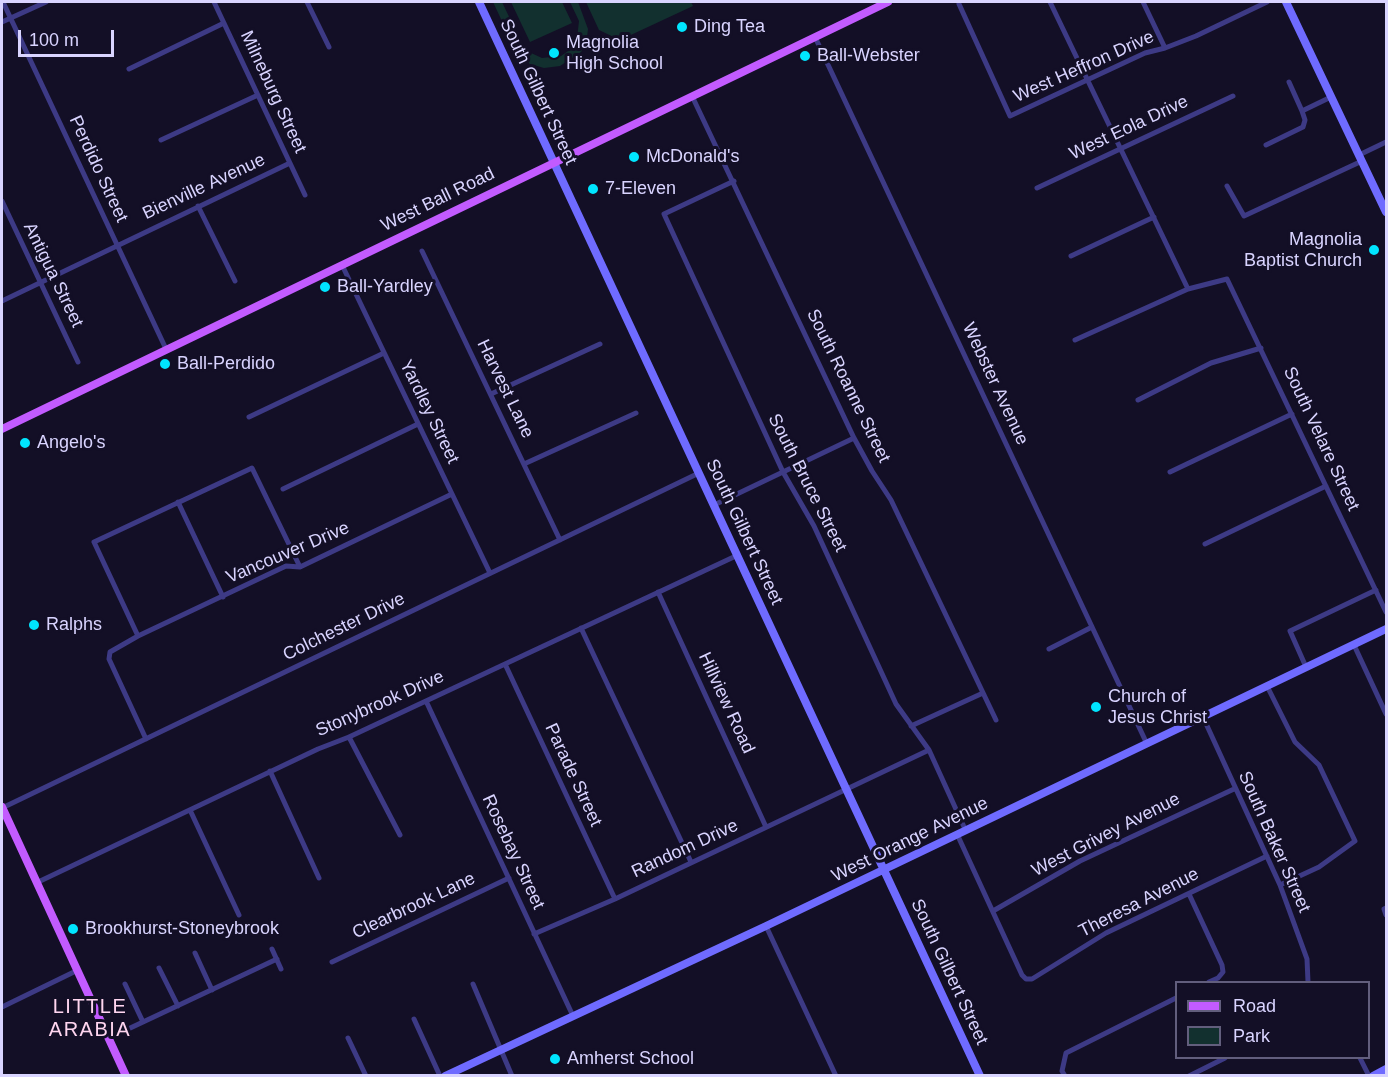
<!DOCTYPE html>
<html>
<head>
<meta charset="utf-8">
<style>
	body { margin:0 }
	#map { position:relative; width:1388px; height:1077px; overflow:hidden; background:#130f26; font-family:Arial,sans-serif }
	canvas { display:block }
	.frame { position:absolute; inset:0; border:3px solid #d9d4ff; pointer-events:none }
	.legend { position:absolute; left:1175px; top:981px; width:195px; height:78px; box-sizing:border-box; background:#130f26; border:2px solid #625e7d; margin:0; padding:8px 10px; list-style:none; font-size:18px; color:#d9d4ff }
	.legend li { display:flex; align-items:center; gap:12px; height:30px }
	.legend b { width:30px; border:2px solid #625e7d }
	.scale { position:absolute; left:18px; top:30px; width:96px; height:27px; box-sizing:border-box; border:3px solid #d9d4ff; border-top:0; padding-left:8px; font-size:18px; line-height:21px; white-space:nowrap; color:#d9d4ff; -webkit-text-stroke:4px #130f26; paint-order:stroke }
</style>
</head>
<body>
<div id="map">
<canvas width="1388" height="1077"></canvas>
<div class="frame"></div>
<ul class="legend">
<li><b style="height:8px;background:#c25bff"></b>Road</li>
<li><b style="height:16px;background:#12302f"></b>Park</li>
</ul>
<div class="scale">100 m</div>
</div>
<script>
const ctx = document.querySelector('canvas').getContext('2d');
ctx.lineJoin = 'round';
function paint(path, color) {
  ctx.fillStyle = color;
  ctx.fill(path, 'evenodd');
}
function shape(rows) {
  const path = new Path2D();
  for (const r of rows) {
    path.moveTo(r[0], r[1]);
    for (let i = 2; i < r.length; i += 2) path.lineTo(r[i], r[i + 1]);
  }
  return path;
}
function trace(path, color, width, dash) {
  ctx.strokeStyle = color;
  ctx.lineWidth = width;
  ctx.lineCap = dash ? 'butt' : 'round';
  ctx.setLineDash(dash || []);
  ctx.stroke(path);
}
function label(font, color, halo, rows, align = 'center') {
  ctx.font = font + ' Arial,sans-serif';
  ctx.lineWidth = 6;
  ctx.setLineDash([]);
  ctx.textBaseline = 'middle';
  ctx.strokeStyle = halo;
  ctx.fillStyle = color;
  for (const [text, x, y, turn = 0] of rows) {
    ctx.save();
    ctx.translate(x, y);
    ctx.rotate((+turn || 0) * Math.PI / 180);
    ctx.textAlign = isNaN(turn) ? turn : align;
    if (halo) ctx.strokeText(text, 0, 0);
    ctx.fillText(text, 0, 0);
    ctx.restore();
  }
}
paint(shape([
	[493,2,502,2,523,46,531,53,542,58,561,56,571,49,577,39,579,21,570,2,578,2,588,29,586,45,581,52,560,66,544,68,530,64,516,51],
	[511,2,562,2,572,23,530,42],
	[586,2,691,2,693,6,620,40,599,30]
]), '#12302f');
trace(shape([
	[3,2,166,349],
	[214,2,305,195],
	[307,2,329,47],
	[1050,2,1188,289],
	[1143,2,1165,48],
	[959,4,1010,116,1145,53,1165,48,1196,36,1267,2],
	[2,22,46,2],
	[815,37,1147,744],
	[129,69,224,23],
	[1289,82,1302,111],
	[692,96,854,438,872,471,891,500,996,720],
	[161,140,258,95],
	[1266,145,1303,127,1305,120,1302,111,1331,97],
	[1359,155,1386,142],
	[734,181,664,214,783,472,814,526,896,704,929,750,965,829],
	[1227,186,1244,216,1362,161],
	[1037,188,1233,96],
	[2,201,78,362],
	[198,206,235,281],
	[422,251,560,540],
	[1071,256,1154,217],
	[342,265,490,573],
	[2,301,290,163],
	[1075,340,1188,289,1227,279,1386,612],
	[491,394,600,344],
	[1138,400,1211,363,1261,348],
	[249,417,384,353],
	[524,464,636,413],
	[1170,472,1292,414],
	[283,489,418,424],
	[178,502,223,597],
	[714,505,854,438],
	[1205,544,1326,486],
	[658,592,766,827],
	[581,628,691,862],
	[138,636,94,542,252,468,300,567],
	[1354,645,1386,714],
	[1049,649,1092,627],
	[505,664,615,899],
	[1306,667,1290,631,1376,590],
	[1267,686,1295,742,1319,765,1355,841,1319,867,1280,885],
	[426,701,573,1016],
	[1203,717,1280,885,1307,959,1308,982],
	[911,726,983,693],
	[349,737,400,835],
	[146,739,109,659,110,652,138,636,286,566,300,567,452,494],
	[270,771,319,878],
	[2,808,699,473],
	[190,810,239,915],
	[957,834,1022,975,1026,979,1032,979,1106,933,1267,856],
	[36,883,318,749,349,737,738,555],
	[1189,894,1222,965,1223,972,1218,978,1209,982],
	[1386,908,1384,909,1386,915],
	[993,911,1080,861,1234,789],
	[766,926,836,1076],
	[534,934,615,899,929,750],
	[272,949,281,969],
	[195,953,212,990],
	[332,962,509,878],
	[159,968,178,1006],
	[125,984,143,1022],
	[473,984,512,1076],
	[2,1007,78,970],
	[414,1019,440,1076],
	[109,1038,277,959],
	[348,1038,366,1076],
	[1360,1058,1369,1076],
	[1065,1076,1062,1071,1066,1053,1176,998],
	[1189,1076,1225,1058]
]), '#3d3a85', 5);
trace(shape([
	[479,2,980,1076],
	[1286,2,1386,212],
	[445,1076,766,926,1386,629],
	[1373,1076,1386,1069]
]), '#6f6bff', 8);
trace(shape([
	[2,429,888,2],
	[2,807,126,1076]
]), '#c25bff', 8);
for (const [x, y, r, color] of [
	[682,27,6,"#00e5ff"],
	[554,53,6,"#00e5ff"],
	[805,56,6,"#00e5ff"],
	[634,157,6,"#00e5ff"],
	[593,189,6,"#00e5ff"],
	[1374,250,6,"#00e5ff"],
	[325,287,6,"#00e5ff"],
	[165,364,6,"#00e5ff"],
	[25,443,6,"#00e5ff"],
	[34,625,6,"#00e5ff"],
	[1096,707,6,"#00e5ff"],
	[73,929,6,"#00e5ff"],
	[555,1059,6,"#00e5ff"]
]) {
  const dot = new Path2D();
  dot.arc(x, y, r, 0, 2 * Math.PI);
  ctx.fillStyle = color;
  ctx.fill(dot);
  trace(dot, '#130f26', 2);
}
label('18px', '#d9d4ff', '#130f26', [
	["Ding Tea",694,27],
	["Magnolia",566,43],
	["High School",566,64],
	["Ball-Webster",817,56],
	["McDonald's",646,157],
	["7-Eleven",605,189],
	["Magnolia",1362,240,"right"],
	["Baptist Church",1362,261,"right"],
	["Ball-Yardley",337,287],
	["Ball-Perdido",177,364],
	["Angelo's",37,443],
	["Ralphs",46,625],
	["Church of",1108,697],
	["Jesus Christ",1108,718],
	["Brookhurst-Stoneybrook",85,929],
	["Amherst School",567,1059]
], 'left');
label('18px', '#d9d4ff', '#130f26', [
	["West Heffron Drive",1084,67,-24],
	["Milneburg Street",273,92,65],
	["South Gilbert Street",538,92,65],
	["West Eola Drive",1129,128,-25],
	["Perdido Street",98,169,65],
	["Bienville Avenue",204,187,-25],
	["West Ball Road",438,200,-26],
	["Antigua Street",53,275,64],
	["Webster Avenue",995,384,65],
	["South Roanne Street",848,386,64],
	["Harvest Lane",505,389,64],
	["Yardley Street",429,412,64],
	["South Velare Street",1321,439,65],
	["South Bruce Street",807,483,63],
	["South Gilbert Street",744,532,65],
	["Vancouver Drive",288,553,-23],
	["Colchester Drive",344,627,-26],
	["Hillview Road",726,703,65],
	["Stonybrook Drive",380,704,-24],
	["Parade Street",573,775,65],
	["West Grivey Avenue",1106,835,-27],
	["West Orange Avenue",910,840,-26],
	["South Baker Street",1274,842,66],
	["Random Drive",685,849,-25],
	["Rosebay Street",513,852,65],
	["Theresa Avenue",1139,903,-27],
	["Clearbrook Lane",414,906,-25],
	["South Gilbert Street",949,972,65]
]);
ctx.letterSpacing = '1.5px';
label('20px', '#ffd6f0', '#130f26', [
	["LITTLE",90,1007],
	["ARABIA",90,1030]
]);
ctx.letterSpacing = '0px';
</script>
</body>
</html>
